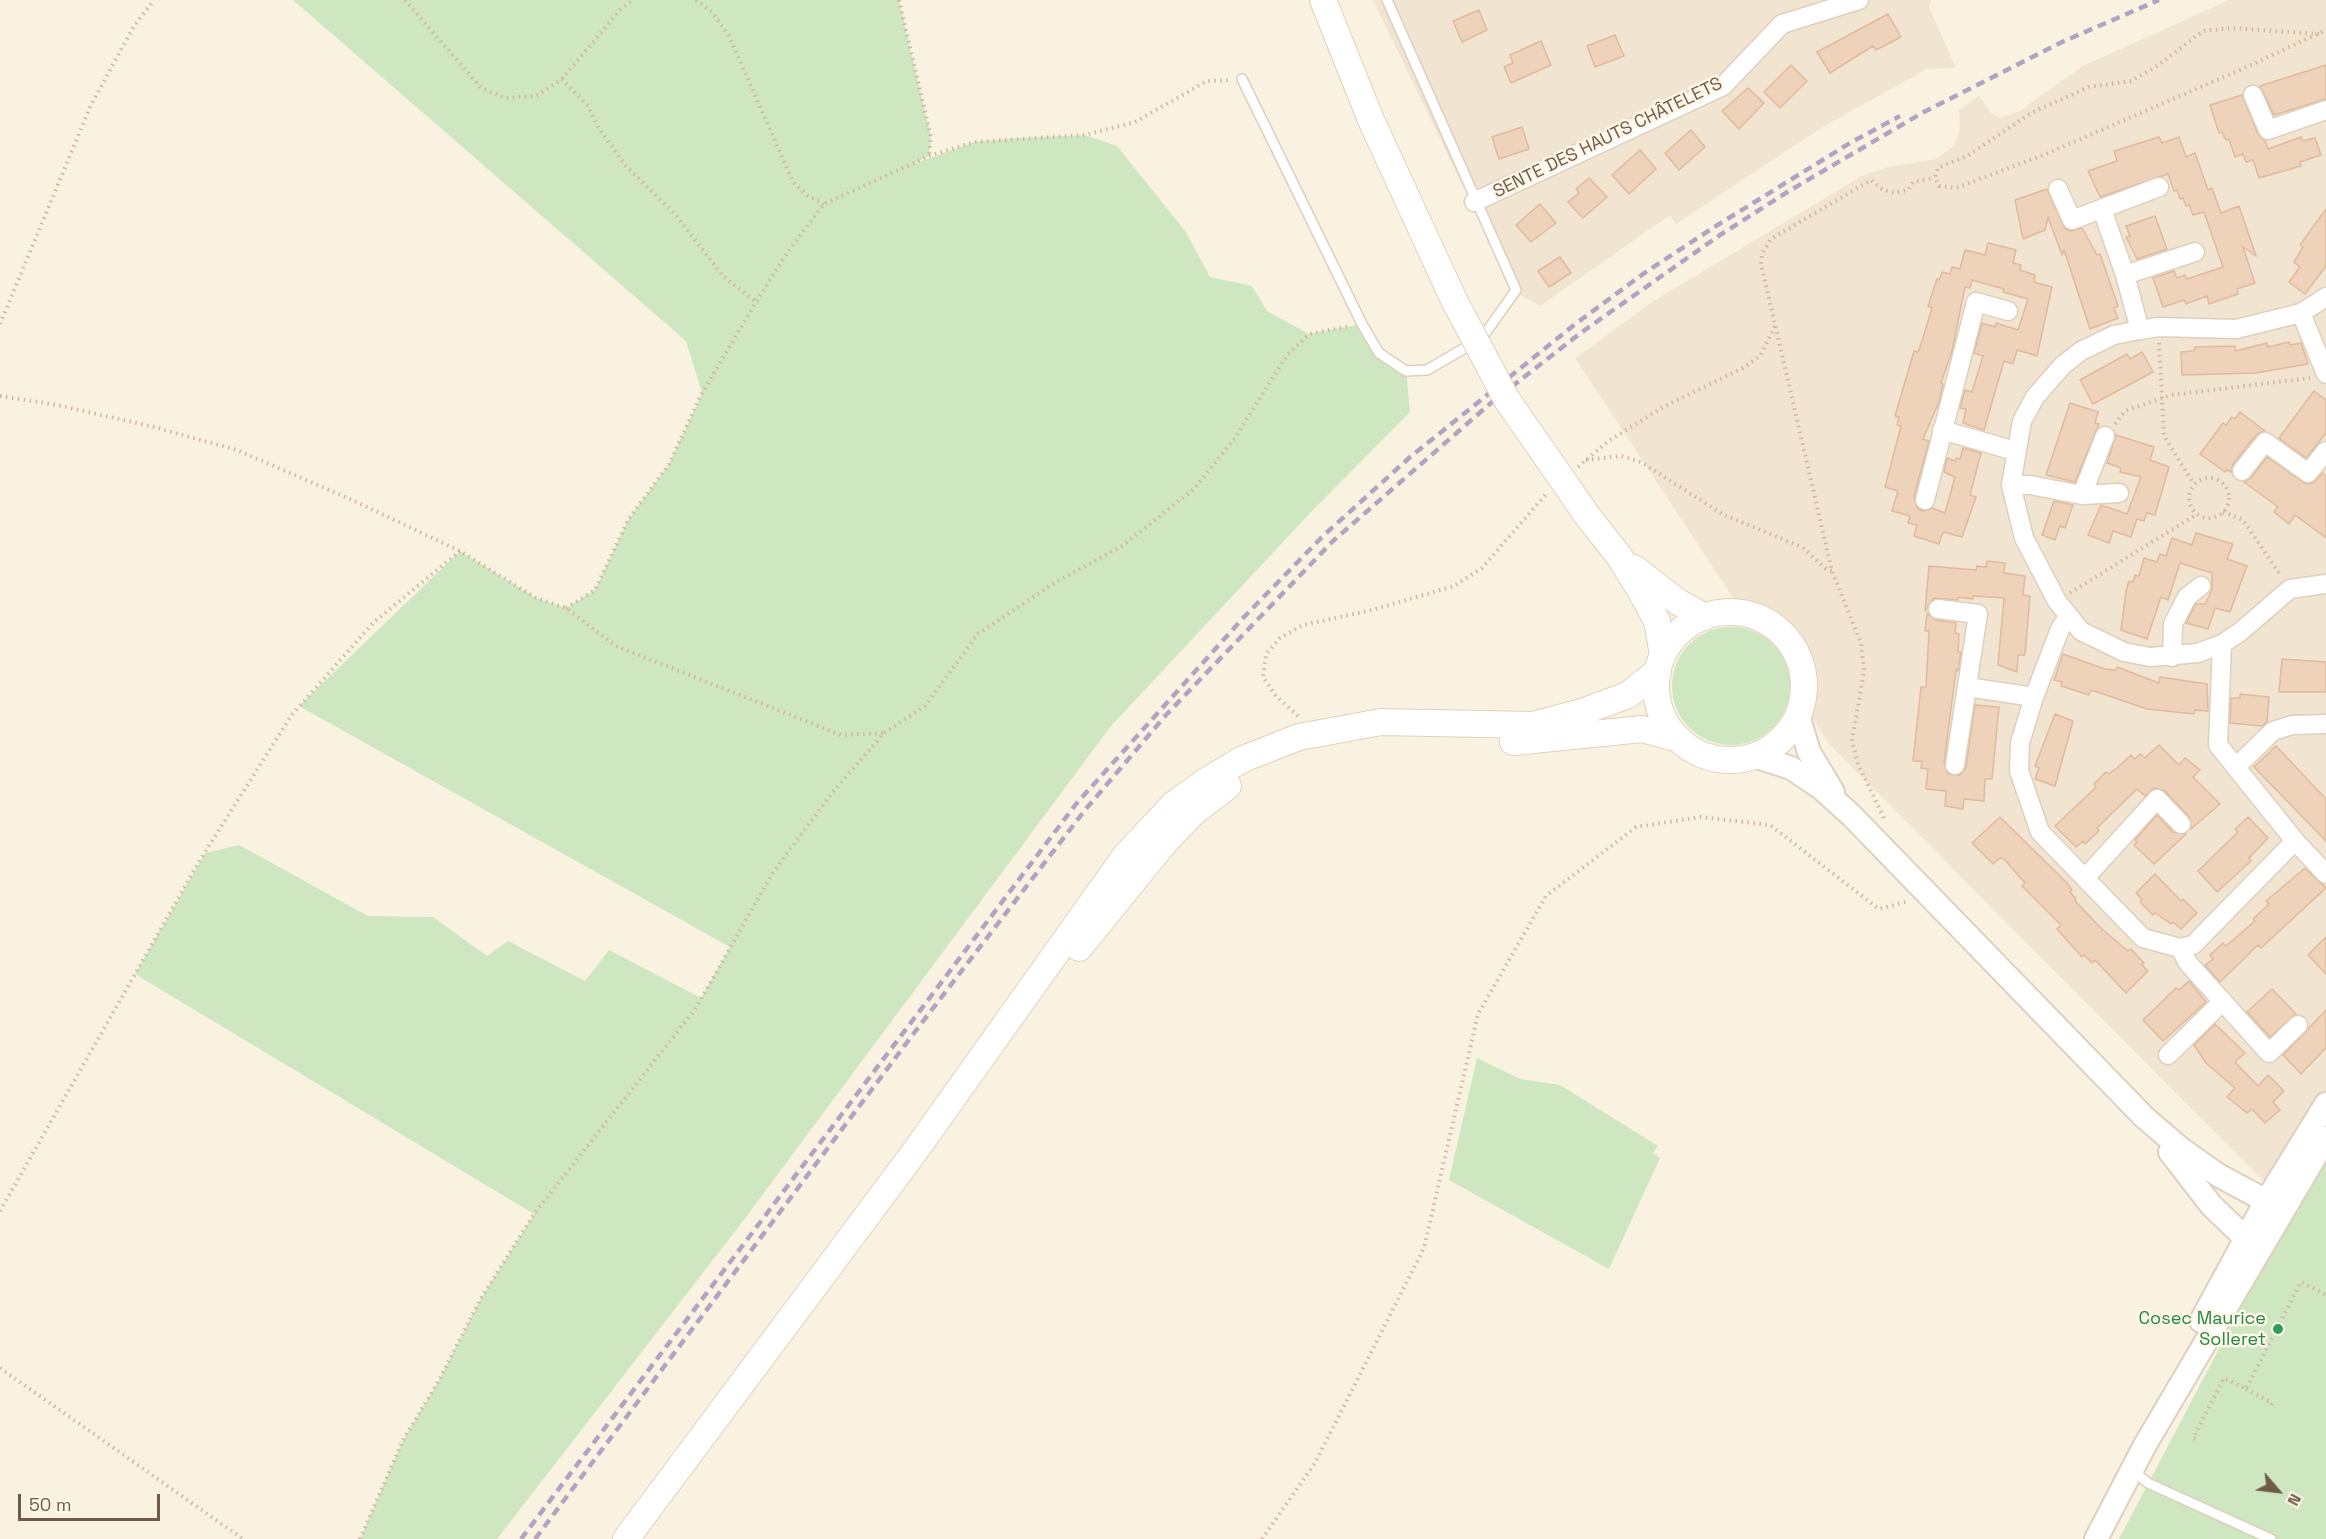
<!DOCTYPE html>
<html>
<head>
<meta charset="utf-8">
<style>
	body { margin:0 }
	#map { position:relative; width:2326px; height:1539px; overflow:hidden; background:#faf2e1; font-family:"Space Grotesk",sans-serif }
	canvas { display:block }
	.north { position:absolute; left:2248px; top:1461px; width:60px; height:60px; -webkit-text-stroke:4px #fef6e7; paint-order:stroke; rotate:118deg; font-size:16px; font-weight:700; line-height:24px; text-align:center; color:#705a4a }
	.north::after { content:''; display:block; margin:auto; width:21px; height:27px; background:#705a4a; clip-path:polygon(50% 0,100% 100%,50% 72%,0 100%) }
	.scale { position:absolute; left:18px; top:1494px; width:142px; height:27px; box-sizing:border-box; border:3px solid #705a4a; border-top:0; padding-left:8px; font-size:18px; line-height:21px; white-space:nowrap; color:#705a4a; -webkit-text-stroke:4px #fef6e7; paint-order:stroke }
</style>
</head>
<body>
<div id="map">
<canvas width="2326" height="1539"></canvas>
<div class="north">N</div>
<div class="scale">50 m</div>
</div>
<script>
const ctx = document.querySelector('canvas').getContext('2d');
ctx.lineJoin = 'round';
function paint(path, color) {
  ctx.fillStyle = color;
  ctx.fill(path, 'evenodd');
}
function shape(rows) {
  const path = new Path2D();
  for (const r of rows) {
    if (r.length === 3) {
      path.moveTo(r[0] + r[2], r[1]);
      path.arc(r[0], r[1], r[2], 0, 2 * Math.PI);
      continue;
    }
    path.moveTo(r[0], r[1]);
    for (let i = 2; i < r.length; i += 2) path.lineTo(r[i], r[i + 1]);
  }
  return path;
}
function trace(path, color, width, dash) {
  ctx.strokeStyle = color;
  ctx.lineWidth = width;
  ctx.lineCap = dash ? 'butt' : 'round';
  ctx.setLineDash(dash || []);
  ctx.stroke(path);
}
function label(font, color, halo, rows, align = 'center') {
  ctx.font = font + ' "Space Grotesk",sans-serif';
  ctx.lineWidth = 5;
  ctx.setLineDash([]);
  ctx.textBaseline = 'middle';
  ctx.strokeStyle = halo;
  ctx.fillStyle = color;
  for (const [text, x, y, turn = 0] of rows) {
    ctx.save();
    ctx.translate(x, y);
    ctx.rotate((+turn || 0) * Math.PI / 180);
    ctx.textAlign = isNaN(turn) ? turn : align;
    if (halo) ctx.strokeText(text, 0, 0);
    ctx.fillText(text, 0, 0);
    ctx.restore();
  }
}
paint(shape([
	[1373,0,1931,0,1929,7,1956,68,1927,69,1821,128,1676,224,1670,215,1540,306,1514,292],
	[2229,0,2326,0,2326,1161,2292,1210,1830,745,1575,358,1655,300,1862,176,1888,167,1936,159,1954,146,1960,129,1959,110,1979,96,1992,114,2000,118,2020,111,2081,67]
]), '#f1e4d0');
paint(shape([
	[293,0,899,0,931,137,929,156,913,164,974,142,1020,138,1085,135,1117,146,1186,232,1210,277,1252,286,1267,311,1309,334,1362,324,1379,353,1406,371,1410,412,1311,512,1111,726,743,1221,497,1539,360,1539,403,1440,438,1382,480,1300,534,1214,135,974,205,853,239,845,368,916,433,917,487,956,508,941,585,981,609,950,701,998,730,947,299,706,460,551,536,598,566,608,595,590,628,520,669,464,702,393,686,341],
	[1731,686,59],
	[1477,1058,1520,1079,1560,1085,1658,1146,1653,1153,1660,1158,1609,1269,1449,1180],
	[2326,1161,2326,1539,2119,1539,2292,1210]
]), '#cee7c1');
const building = shape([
	[1479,10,1487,30,1462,42,1453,21,1479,10],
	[1888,14,1901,37,1876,50,1873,46,1830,73,1817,52,1888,14],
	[1615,35,1624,56,1595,67,1587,46,1615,35],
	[1541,41,1551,65,1511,83,1504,67,1513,63,1510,55,1541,41],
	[1791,65,1807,81,1780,108,1764,92,1791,65],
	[2326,65,2326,99,2274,115,2260,86,2326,65],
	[1748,88,1764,103,1739,129,1722,111,1748,88],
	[2242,95,2258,134,2265,141,2268,149,2301,137,2303,141,2315,138,2321,155,2300,162,2301,166,2259,178,2253,160,2246,162,2243,154,2235,157,2229,139,2226,140,2222,132,2219,133,2210,105,2242,95],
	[1522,127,1529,149,1499,159,1492,137,1522,127],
	[1691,130,1705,147,1679,170,1665,153,1691,130],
	[2159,137,2162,143,2179,137,2186,157,2195,153,2208,190,2212,188,2221,213,2239,206,2256,256,2243,247,2255,283,2237,289,2238,294,2209,304,2207,296,2186,304,2184,300,2163,307,2153,278,2174,271,2177,278,2185,275,2187,279,2223,267,2204,212,2193,215,2189,205,2186,206,2183,198,2180,199,2177,190,2174,191,2168,174,2100,197,2088,171,2117,161,2114,151,2159,137],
	[1640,150,1656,169,1629,194,1612,175,1640,150],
	[1589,178,1607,197,1583,218,1568,202,1579,193,1576,189,1589,178],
	[2047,189,2065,229,2071,231,2082,228,2097,255,2100,254,2118,306,2114,308,2118,318,2090,329,2064,250,2062,255,2048,217,2045,230,2023,239,2015,200,2047,189],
	[1540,204,1556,223,1531,242,1516,225,1540,204],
	[2326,209,2326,266,2305,294,2289,282,2300,267,2294,262,2303,247,2300,245,2326,209],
	[2155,216,2167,249,2137,259,2126,237,2130,236,2126,226,2155,216],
	[1988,243,2016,250,2013,263,2021,265,2020,270,2035,275,2034,282,2052,287,2037,356,2017,350,2013,364,2004,361,1984,430,1963,423,1966,409,1960,408,1965,390,1972,392,1983,356,1974,353,1982,323,1995,327,1996,323,2018,330,2028,299,2003,292,2004,289,1972,280,1970,288,1965,287,1952,351,1941,383,1943,384,1939,402,1923,439,1929,441,1914,496,1917,508,1923,511,1932,508,1945,513,1955,477,1944,472,1947,458,1955,461,1956,458,1960,459,1963,448,1981,453,1970,495,1976,497,1962,537,1943,532,1939,544,1914,536,1917,525,1908,523,1910,516,1892,511,1898,491,1885,487,1901,426,1897,425,1899,417,1895,416,1914,351,1918,352,1923,338,1932,308,1928,306,1937,279,1939,280,1942,272,1950,274,1952,267,1960,269,1965,250,1985,255,1988,243],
	[1560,257,1571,273,1549,287,1538,271,1560,257],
	[2289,342,2290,345,2301,343,2308,364,2256,373,2182,375,2181,352,2194,351,2195,347,2235,346,2235,351,2267,343,2268,347,2289,342],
	[2142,352,2153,372,2093,404,2080,380,2127,354,2130,359,2142,352],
	[2314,391,2326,400,2326,433,2306,458,2279,438,2314,391],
	[2070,403,2098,412,2095,423,2099,424,2075,482,2046,475,2070,403],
	[2240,412,2265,431,2256,435,2233,464,2231,472,2227,470,2225,472,2200,454,2223,423,2226,425,2232,417,2235,419,2240,412],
	[2116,435,2154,447,2150,460,2169,467,2155,515,2147,513,2144,521,2137,519,2131,537,2113,531,2109,543,2088,535,2101,505,2127,514,2141,477,2120,472,2121,468,2107,463,2116,435],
	[2267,457,2306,484,2313,483,2323,473,2326,476,2326,538,2295,515,2289,524,2274,512,2278,507,2244,482,2251,478,2267,457],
	[2054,501,2073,505,2065,528,2060,526,2055,540,2042,535,2054,501],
	[2196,533,2233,544,2227,559,2247,566,2230,612,2215,608,2208,629,2186,623,2196,604,2205,604,2212,590,2212,573,2180,563,2168,600,2161,597,2147,639,2121,630,2126,591,2129,581,2133,582,2135,575,2139,576,2144,558,2157,562,2160,554,2166,556,2172,538,2192,545,2196,533],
	[1987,561,2005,563,2004,573,2025,576,2023,595,2030,596,2025,655,2018,655,2017,672,1998,665,2004,598,1973,596,1973,599,1958,597,1958,600,1934,598,1925,611,1929,566,1976,570,1977,566,1986,567,1987,561],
	[1927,613,1936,620,1956,623,1955,633,1959,634,1958,652,1961,652,1958,671,1956,670,1944,763,1948,774,1960,775,1966,767,1975,705,1999,707,1992,779,1985,779,1984,801,1964,799,1963,809,1945,806,1946,791,1926,789,1928,769,1921,768,1922,761,1913,761,1921,687,1926,687,1929,631,1925,631,1927,613],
	[2063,654,2105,669,2116,670,2117,667,2159,683,2160,677,2207,684,2208,711,2195,710,2194,714,2147,709,2091,690,2089,695,2061,686,2062,682,2054,680,2063,654],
	[2282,659,2326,662,2326,692,2279,692,2282,659],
	[2240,694,2269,697,2267,722,2262,726,2230,723,2231,698,2240,698,2240,694],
	[2055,714,2073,721,2055,786,2035,779,2039,768,2035,766,2055,714],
	[2159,745,2179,765,2185,758,2200,770,2193,777,2220,804,2191,829,2189,817,2165,791,2154,788,2145,796,2137,789,2097,828,2099,831,2085,844,2083,841,2076,847,2055,826,2096,787,2094,784,2106,772,2108,774,2117,768,2131,755,2135,759,2140,754,2145,758,2159,745],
	[2276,746,2326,799,2326,841,2254,767,2276,746],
	[2157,815,2173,832,2186,834,2154,864,2134,845,2137,842,2135,840,2157,815],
	[2000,817,2067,883,2072,890,2070,892,2076,899,2075,901,2103,930,2128,951,2131,949,2144,963,2142,965,2148,971,2126,993,2095,960,2092,963,2084,955,2082,957,2057,929,2061,925,2022,886,2025,883,2004,859,2000,858,1993,864,1972,843,2000,817],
	[2248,817,2268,838,2249,858,2251,861,2217,892,2198,871,2238,832,2235,829,2248,817],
	[2305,868,2326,888,2261,948,2258,945,2220,982,2205,965,2213,959,2210,955,2223,943,2226,946,2255,921,2253,919,2269,904,2266,901,2305,868],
	[2155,874,2181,901,2183,899,2197,913,2181,929,2173,922,2171,924,2155,913,2153,915,2140,902,2142,899,2136,893,2155,874],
	[2326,937,2326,974,2308,955,2326,937],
	[2189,981,2206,1002,2163,1041,2143,1020,2176,988,2179,990,2189,981],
	[2272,989,2296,1014,2270,1037,2247,1012,2272,989],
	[2326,1010,2326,1048,2301,1074,2283,1055,2326,1010],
	[2215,1024,2245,1053,2235,1062,2258,1086,2268,1075,2284,1091,2273,1102,2280,1110,2265,1123,2252,1109,2247,1113,2227,1097,2235,1088,2206,1063,2194,1045,2215,1024]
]);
paint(building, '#eed2ba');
trace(building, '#e0ba9c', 1.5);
const service = shape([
	[1242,79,1362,324,1379,353,1406,371,1427,370,1482,338,1516,290,1387,0],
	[2132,1470,2148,1483,2271,1539]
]);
const minor = shape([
	[2253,95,2268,130,2326,110],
	[2058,189,2072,220,2159,187],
	[1474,202,1723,86,1782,24,1859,0],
	[2102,209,2125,275,2140,330],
	[2125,275,2195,252],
	[2326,297,2301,313,2236,329,2158,327,2140,330,2114,335,2081,351,2063,365,2035,397,2022,421,2011,485,2024,538,2057,601,2081,631,2124,652,2150,657,2198,653,2222,644,2240,632,2290,589,2326,584],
	[2301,313,2326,374],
	[1942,430,2015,451],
	[2242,471,2265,442,2308,473,2326,451],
	[2011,485,2030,485,2082,495,2119,493],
	[2082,495,2105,436],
	[1925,500,1976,302,2008,311],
	[1938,609,1978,614,1955,765],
	[2068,617,2060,629,2034,697,2020,743,2019,771,2040,832,2143,938,2180,948,2193,945,2295,841,2218,745,2222,644],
	[2172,657,2173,624,2187,597,2201,586],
	[1967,687,2034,697],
	[2236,767,2273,731,2292,725,2326,724],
	[2295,841,2326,874],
	[2085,878,2157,799,2181,824],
	[2180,948,2188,963,2269,1053,2298,1025],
	[2168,1055,2223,1001]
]);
const tertiary = shape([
	[1798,715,1809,752,1833,792],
	[1754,756,1791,768,1821,788,1851,815,2144,1117,2180,1148,2218,1175,2283,1210],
	[2170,1152,2211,1205,2243,1236,2257,1245],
	[2201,1321,2266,1201,2326,1104],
	[2096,1539,2145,1445,2326,1138]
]);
const secondary = shape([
	[1323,0,1371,120,1454,300],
	[1589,518,1619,556,1640,590,1657,621,1663,655],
	[1634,568,1678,602,1705,617],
	[1730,686,74],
	[1513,742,1642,729,1679,739],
	[1079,948,1165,842,1193,813,1228,786],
	[626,1539,913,1154,1126,855,1174,804,1206,781,1243,759,1299,737,1381,722,1532,725,1582,712,1628,695,1658,671]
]);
trace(service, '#decfbe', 12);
trace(minor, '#decfbe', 21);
trace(tertiary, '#decfbe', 26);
trace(secondary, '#e2d0bc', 28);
trace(shape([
	[405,0,481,88,506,98,536,96,562,79,588,106,599,129,626,166,675,214,723,276,756,302],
	[696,0,712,12,729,36,793,182,808,196,824,204],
	[899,0,931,137,929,156],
	[2319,34,2231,28,2203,31,2157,66,2131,81,2089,87,2033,112,1967,156,1938,168,1935,178,1939,186,1956,188,2046,154,2240,70,2326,30],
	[562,79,620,10,633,0],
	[0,324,91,105,134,26,154,0],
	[2159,343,2164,436,2194,484],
	[0,396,57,405,150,426,237,450,350,499,460,551,536,598,566,608,616,646,841,735,884,733],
	[2115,424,2125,411,2171,395,2310,378],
	[1586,460,1621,456,1641,462,1724,515,1802,547,1826,569,1832,571],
	[1578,467,1607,442,1663,407,1743,368,1760,356,1775,326],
	[2209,498,20],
	[2223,512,2243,520,2281,576],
	[2070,593,2197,514],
	[566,608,595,590,628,520,669,464,702,393,756,302,787,253,824,204,929,156,974,142,1085,135,1135,122,1207,81,1231,80],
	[1298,716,1276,696,1263,677,1266,654,1280,638,1303,625,1372,610,1454,586,1482,568,1547,493],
	[1884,818,1858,764,1852,741,1864,671,1861,643,1832,571,1761,264,1762,254,1771,239,1871,180,1882,189,1894,193,1908,190,1913,182,1935,178],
	[0,1211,200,860,291,716,374,622,460,551],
	[0,1368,243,1539],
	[2246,1389,2272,1403,2270,1407],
	[2195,1439,2193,1438,2224,1378,2246,1389,2301,1282,2326,1295],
	[360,1539,403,1440,438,1382,480,1300,534,1214,696,1008,772,874,831,794,884,733,925,706,978,634,1051,585,1122,546,1194,489,1235,438,1287,355,1309,334,1350,326],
	[1262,1539,1315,1463,1424,1248,1478,1014,1546,896,1636,827,1700,817,1770,825,1879,909,1909,901]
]), '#d2b69e', 4, [1.5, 4.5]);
trace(service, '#fff', 9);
trace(minor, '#fff', 18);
trace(tertiary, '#fff', 22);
trace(secondary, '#fff', 26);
trace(shape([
	[521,1539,1076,804,1244,617,1323,536,1409,458,1574,325,1643,274,1716,226,1850,143,1900,116],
	[535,1539,914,1033,1085,810,1166,715,1333,541,1492,402,1582,332,1720,235,1789,191,1922,113,2062,42,2159,0]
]), '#b5a1c2', 4.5, [9, 6]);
const secondaryBridge = shape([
	[1454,300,1507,400,1589,518]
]);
trace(secondaryBridge, '#e2d0bc', 28, []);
trace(secondaryBridge, '#fff', 26);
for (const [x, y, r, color] of [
	[2278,1329,6,"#2e9e5b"]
]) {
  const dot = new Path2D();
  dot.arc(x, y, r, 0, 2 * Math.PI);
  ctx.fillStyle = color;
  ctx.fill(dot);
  trace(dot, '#fef6e7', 2);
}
label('18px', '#705a4a', '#fef6e7', [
	["SENTE DES HAUTS CHÂTELETS",1608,138,-26]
]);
label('18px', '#27864d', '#fef6e7', [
	["Cosec Maurice",2266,1319],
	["Solleret",2266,1340]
], 'right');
</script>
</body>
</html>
